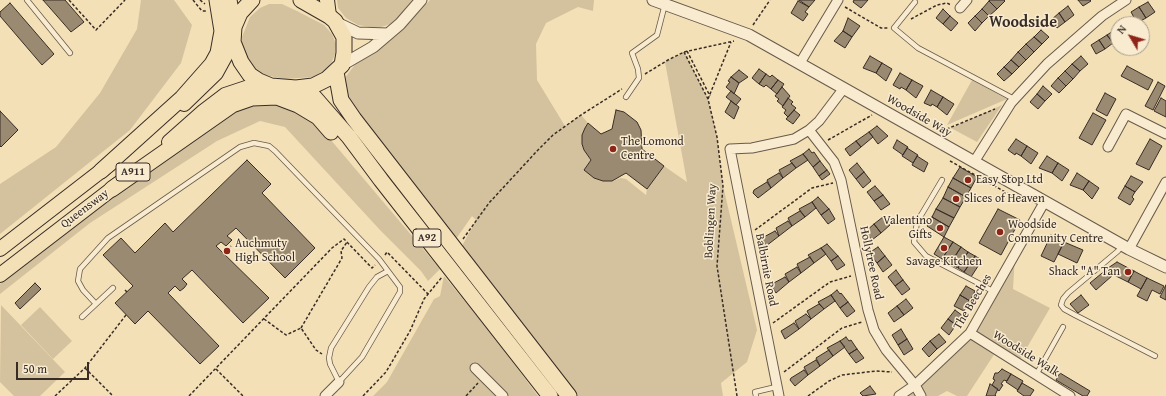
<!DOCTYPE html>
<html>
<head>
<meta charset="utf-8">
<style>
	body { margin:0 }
	#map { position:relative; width:1166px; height:396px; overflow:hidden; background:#f4e0b7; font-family:"Gentium Book Plus",serif }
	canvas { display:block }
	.north { position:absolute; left:1110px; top:16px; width:40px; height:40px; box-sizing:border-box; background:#f8ebd0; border:1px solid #ab9f8c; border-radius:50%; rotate:308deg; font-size:11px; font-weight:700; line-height:16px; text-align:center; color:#382d26 }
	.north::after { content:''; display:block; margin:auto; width:14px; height:18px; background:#8f2418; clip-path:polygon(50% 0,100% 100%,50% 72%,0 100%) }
	.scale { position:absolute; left:16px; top:362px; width:73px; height:18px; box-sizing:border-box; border:2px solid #382d26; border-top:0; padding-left:5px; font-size:12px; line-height:14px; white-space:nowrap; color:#382d26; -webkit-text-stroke:3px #f8ebd0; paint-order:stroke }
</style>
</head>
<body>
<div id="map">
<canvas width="1166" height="396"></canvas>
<div class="north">N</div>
<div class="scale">50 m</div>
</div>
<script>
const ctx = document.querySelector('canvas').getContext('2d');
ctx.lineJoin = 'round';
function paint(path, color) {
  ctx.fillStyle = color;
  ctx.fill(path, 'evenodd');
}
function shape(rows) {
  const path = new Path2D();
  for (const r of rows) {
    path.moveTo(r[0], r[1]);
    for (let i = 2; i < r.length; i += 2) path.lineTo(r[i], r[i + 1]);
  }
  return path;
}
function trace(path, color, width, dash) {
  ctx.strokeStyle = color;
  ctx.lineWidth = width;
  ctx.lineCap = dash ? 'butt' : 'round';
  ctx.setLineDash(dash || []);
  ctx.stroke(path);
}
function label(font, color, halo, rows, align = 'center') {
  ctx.font = font + ' "Gentium Book Plus",serif';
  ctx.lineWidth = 3;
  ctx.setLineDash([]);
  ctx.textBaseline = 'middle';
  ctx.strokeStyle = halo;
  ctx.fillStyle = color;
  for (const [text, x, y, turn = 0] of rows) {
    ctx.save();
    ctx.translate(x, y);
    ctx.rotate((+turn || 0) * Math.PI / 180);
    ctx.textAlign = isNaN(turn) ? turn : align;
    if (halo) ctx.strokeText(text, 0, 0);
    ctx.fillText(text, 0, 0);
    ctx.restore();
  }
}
paint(shape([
	[141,0,174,0,192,25,181,63,130,130,0,234,0,184,56,147,100,93,137,29],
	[337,0,414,0,400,16,391,24,381,27,370,27,358,25,346,18,338,8],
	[430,0,594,0,593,11,578,7,546,23,536,44,537,80,565,126,581,115,588,123,582,135,582,144,584,150,591,160,585,169,594,178,603,181,612,181,621,178,626,179,646,195,647,189,664,166,687,182,665,62,684,52,708,99,717,137,723,186,757,330,747,362,721,383,723,396,578,396,462,246,476,220,472,216,456,239,354,112,346,95,344,79,357,62,375,52,404,28],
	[269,4,282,4,297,11,324,25,332,34,336,44,335,54,331,64,325,70,313,77,285,79,264,75,253,68,242,46,242,37,250,17,260,8],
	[972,80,1007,99,947,125],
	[252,103,274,103,314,120,440,269,428,281,421,271,380,230,285,127,260,121,217,141,90,223,0,294,0,284,68,228,222,116],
	[1002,105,977,142,951,128],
	[1015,255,1013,289,1050,308,1018,363,997,350,967,396,957,396,947,391,938,396,899,396,960,344],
	[444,276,488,329,538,396,373,396,387,382,434,299,440,296],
	[1,305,65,372,40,396,14,396,0,382],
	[40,307,72,341,53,359,21,325]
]), '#d4c29e');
const building = shape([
	[43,0,65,0,84,22,71,32,43,0],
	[799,0,815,0,809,7,799,0],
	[854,0,868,0,861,8,853,2,854,0],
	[990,0,1004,0,1005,1,997,9,989,1,990,0],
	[1078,0,1090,0,1091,1,1083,6,1078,0],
	[798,1,809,7,805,12,808,14,803,21,791,13,798,1],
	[989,1,997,9,989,16,982,9,989,1],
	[1148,2,1155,12,1146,18,1139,7,1148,2],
	[10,3,54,54,42,65,0,16,0,12,10,3],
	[1068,6,1074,15,1065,22,1059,13,1068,6],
	[1139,7,1146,18,1137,23,1131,12,1139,7],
	[943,9,950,16,943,24,936,18,943,9],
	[982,9,989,16,982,23,975,16,982,9],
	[1059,13,1065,22,1057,28,1051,20,1059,13],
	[950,16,958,23,951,31,943,24,950,16],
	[975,16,982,23,975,31,968,23,975,16],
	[848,18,860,26,852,37,843,31,848,18],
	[1116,29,1118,40,1113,43,1107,35,1116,29],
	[1041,30,1049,37,1042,44,1034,37,1041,30],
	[843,31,852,37,845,48,834,41,843,31],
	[1107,35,1113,43,1105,49,1099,40,1107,35],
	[1034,37,1042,44,1034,52,1026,44,1034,37],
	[1099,40,1105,49,1096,54,1091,45,1099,40],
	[1026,44,1034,52,1026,60,1018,52,1026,44],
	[1018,52,1026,60,1019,67,1011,60,1018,52],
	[870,56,882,63,876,73,863,68,870,56],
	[1081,56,1088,64,1080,71,1072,64,1081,56],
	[1011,60,1019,67,1012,74,1004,67,1011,60],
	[882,63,892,69,886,81,876,73,882,63],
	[1072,64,1080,71,1073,79,1065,71,1072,64],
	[1127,66,1153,80,1148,90,1121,76,1127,66],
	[1004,67,1012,74,1004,81,997,74,1004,67],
	[759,69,766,74,759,84,752,78,759,69],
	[739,70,748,77,739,83,731,77,739,70],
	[1065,71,1073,79,1066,86,1058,78,1065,71],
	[900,73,912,80,906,90,901,87,900,89,893,85,900,73],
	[766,74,770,77,772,75,778,80,771,89,766,85,764,87,759,84,766,74],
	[731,77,739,83,734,94,726,87,730,82,728,81,731,77],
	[1058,78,1066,86,1059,93,1051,86,1058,78],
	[778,80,784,84,777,94,771,89,778,80],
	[912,80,923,86,916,98,906,90,912,80],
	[1158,82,1165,86,1153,110,1145,106,1158,82],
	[1043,86,1052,94,1045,101,1037,94,1043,86],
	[782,87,790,96,783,106,777,101,779,99,775,96,782,87],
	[931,90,943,97,937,107,932,104,931,106,924,103,931,90],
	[731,91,741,99,736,105,726,97,731,91],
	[1105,93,1116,99,1107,116,1096,110,1105,93],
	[1037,94,1045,101,1038,109,1030,102,1037,94],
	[943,97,954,104,947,115,937,107,943,97],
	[788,98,793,102,791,104,796,108,788,117,784,113,786,110,782,107,788,98],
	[1161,98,1166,101,1166,117,1154,111,1161,98],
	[731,101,739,107,734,119,725,112,731,101],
	[616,110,624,112,637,122,641,130,642,149,664,166,647,189,626,173,612,181,603,181,594,178,584,170,591,160,584,150,582,144,582,135,585,128,588,123,601,134,612,129,616,110],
	[794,110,800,115,793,124,786,119,794,110],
	[0,111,18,130,1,147,0,146,0,111],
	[1093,113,1106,120,1092,145,1079,138,1093,113],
	[877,126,888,136,878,144,869,132,877,126],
	[869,132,873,137,861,147,856,141,869,132],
	[1016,139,1027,146,1021,156,1016,153,1015,155,1008,150,1016,139],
	[1150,139,1162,146,1149,170,1136,164,1150,139],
	[897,140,908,147,903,155,893,148,897,140],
	[856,141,861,147,850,156,845,149,856,141],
	[1027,146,1038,153,1031,164,1021,156,1027,146],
	[907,148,918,155,913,163,902,156,907,148],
	[809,149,812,153,814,152,820,161,813,167,803,154,809,149],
	[803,154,808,160,796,168,790,161,803,154],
	[917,156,928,163,924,172,912,165,917,156],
	[1047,156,1058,163,1052,173,1039,168,1047,156],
	[247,160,271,184,262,193,315,248,285,278,236,228,227,236,232,240,226,246,221,242,216,246,269,298,243,323,192,270,182,279,187,284,184,288,180,291,175,286,168,293,219,346,200,364,148,311,135,324,115,303,133,286,103,255,121,238,135,253,165,223,173,232,247,160],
	[820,161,827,170,819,176,813,167,820,161],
	[792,163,796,168,783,178,779,170,792,163],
	[857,163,864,172,856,179,849,170,857,163],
	[1058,163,1069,170,1062,181,1052,173,1058,163],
	[960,167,977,177,971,188,953,178,960,167],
	[827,170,830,174,822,180,819,176,827,170],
	[864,172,871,181,863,188,856,179,864,172],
	[779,173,783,178,771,188,767,180,779,173],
	[1077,173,1089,181,1083,190,1070,185,1077,173],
	[1131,176,1143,182,1135,192,1125,186,1131,176],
	[953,178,971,188,966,197,948,187,953,178],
	[1089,181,1099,188,1092,199,1083,190,1089,181],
	[767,182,771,188,758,198,753,193,754,190,767,182],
	[875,186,883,195,874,201,867,192,875,186],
	[1125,186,1135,192,1132,197,1134,199,1130,205,1118,198,1125,186],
	[948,187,966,197,960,207,943,198,948,187],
	[883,195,890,204,881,210,874,201,883,195],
	[818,197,829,209,821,215,812,202,818,197],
	[943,198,960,207,954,218,936,209,943,198],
	[812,202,816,208,805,217,799,209,812,202],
	[829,209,835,219,828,224,821,215,829,209],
	[936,209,954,218,949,227,932,217,936,209],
	[998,209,1020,220,1001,255,979,243,998,209],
	[800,211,805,217,792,226,788,218,800,211],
	[883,217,890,225,881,233,874,224,883,217],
	[932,217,949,227,944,237,927,226,932,217],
	[788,221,792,226,779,236,776,228,788,221],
	[874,224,881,233,872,240,865,232,874,224],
	[775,231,779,236,766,246,762,238,775,231],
	[1051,235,1064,242,1054,262,1041,256,1051,235],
	[944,237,953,242,942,259,934,254,944,237],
	[953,242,961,247,950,264,942,259,953,242],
	[1064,242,1083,250,1077,263,1058,254,1064,242],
	[827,244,838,256,831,261,821,248,827,244],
	[878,247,885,256,877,263,869,253,878,247],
	[961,247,968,252,958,268,950,264,961,247],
	[821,248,826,254,814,263,808,255,821,248],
	[968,252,975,256,964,272,958,268,968,252],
	[838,256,845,265,837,270,831,261,838,256],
	[885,256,892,265,883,272,877,263,885,256],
	[975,256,982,260,971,277,964,272,975,256],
	[810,257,814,263,801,273,797,264,810,257],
	[1117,262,1134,271,1128,282,1114,275,1108,268,1117,262],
	[797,267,801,273,789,282,785,274,797,267],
	[1107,269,1113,275,1096,290,1090,283,1107,269],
	[896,270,903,280,895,286,888,277,896,270],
	[1134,271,1147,278,1141,289,1128,282,1134,271],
	[785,277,789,282,776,293,772,287,772,284,785,277],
	[1147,278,1164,286,1160,294,1152,290,1147,301,1137,296,1147,278],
	[903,280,910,289,902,295,895,286,903,280],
	[35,283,41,289,20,309,15,303,35,283],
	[1166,285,1166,300,1160,297,1166,285],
	[966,286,975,291,970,301,960,295,966,286],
	[837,290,840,294,841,293,848,302,840,308,831,295,837,290],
	[831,295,835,301,824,309,818,302,831,295],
	[960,295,970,301,964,311,954,306,960,295],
	[1081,295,1089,305,1078,313,1070,304,1081,295],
	[906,299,913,308,904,315,897,306,906,299],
	[848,302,855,311,847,317,840,308,848,302],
	[819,304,824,309,811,319,807,311,819,304],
	[897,306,904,315,894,322,888,313,897,306],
	[955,310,963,316,956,325,948,319,955,310],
	[806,314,811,319,799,329,795,321,806,314],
	[948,319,956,325,949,335,941,328,948,319],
	[794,323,799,329,785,339,781,331,794,323],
	[901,329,907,339,898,345,892,335,901,329],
	[939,334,946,342,937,349,930,341,939,334],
	[846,337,849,341,851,340,857,349,849,354,840,341,846,337],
	[907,339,913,349,904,355,898,345,907,339],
	[840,341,845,347,833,356,827,348,840,341],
	[930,341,937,349,929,357,922,349,930,341],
	[857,349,864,358,856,363,849,354,857,349],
	[829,350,833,356,820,366,816,358,829,350],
	[816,360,820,366,808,375,804,367,816,360],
	[1002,369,1011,374,1007,381,1004,380,1001,384,1003,385,999,391,992,385,995,380,993,379,995,373,998,373,1002,369],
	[804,370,808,375,795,386,790,380,791,378,804,370],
	[1060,373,1090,391,1087,396,1083,396,1056,380,1060,373],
	[1011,374,1023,381,1018,390,1006,382,1011,374],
	[1022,383,1034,390,1030,396,1024,396,1017,391,1022,383],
	[990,384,998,389,995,395,996,396,986,396,990,384],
	[870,386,876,394,863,396,860,393,870,386]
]);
paint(building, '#9a8a71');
trace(building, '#382d26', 1);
const service = shape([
	[27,0,70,53],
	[915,2,894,28,918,48,1014,99],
	[626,97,639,78,638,69,632,53,657,35,665,4],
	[942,180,917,222,914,242,926,256,980,284,994,292],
	[1122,245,1118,251,1068,293,1063,299,1061,305,1064,309,1075,315,1155,356],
	[96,304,83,290,78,281,80,269,108,238,240,147,254,143,269,146,275,151,379,259,400,287,400,292,362,357,339,382,330,364,329,358,331,348,369,287,377,277,388,271],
	[82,317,113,288],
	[1036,375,1063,327],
	[756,396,755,392,776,387]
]);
const minor = shape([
	[960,8,967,0],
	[800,63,838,0],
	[809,130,834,162,841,180,868,310,874,330,886,350,915,385,921,396],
	[1108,147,1126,114,1166,134],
	[974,162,1011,103,1047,64,1102,16,1126,0],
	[1129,249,1166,182],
	[970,333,1070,396],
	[475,368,503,396],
	[325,396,339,382],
	[779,396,730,149,752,148,794,139,809,130,819,121,844,88],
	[899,396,915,385,970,333,1045,201]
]);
const tertiary = shape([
	[653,0,749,35,1129,249,1166,267],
	[335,22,358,33,388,34],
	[342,65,373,47,400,24,421,0]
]);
const primary = shape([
	[327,0,329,16],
	[184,104,216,73,233,42],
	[169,142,204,111,225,95,249,87,271,86],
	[0,249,110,164],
	[0,275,121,182]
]);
const trunk = shape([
	[229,0,234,27],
	[252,0,240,13,234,27,233,42,241,62,250,75,259,81,271,86,296,88,313,86,327,79,342,65,344,53,344,37,335,21,329,16,301,0],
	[336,72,341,100,354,119,569,396],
	[296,88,315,98,349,137,381,180,550,396],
	[101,171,182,98,212,64,218,53,222,31,217,0],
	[112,189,232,105,252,98,277,97,298,105,318,117,331,132]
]);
trace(service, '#675a4a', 6);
trace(minor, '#675a4a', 11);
trace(tertiary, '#675a4a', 13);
trace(primary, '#382d26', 16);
trace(trunk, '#382d26', 17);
trace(shape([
	[69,0,96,30,125,0],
	[193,0,202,11,206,11],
	[200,0,205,4],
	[845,7,881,28,888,28],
	[911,19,937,5,947,3,951,5],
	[753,25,770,0],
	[687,51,710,96],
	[684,52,708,99,717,137,723,186,717,266,737,396],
	[645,74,668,60,684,52,734,41],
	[708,99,731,42],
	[942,131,995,109],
	[828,140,872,115],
	[950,161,1016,198],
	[755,230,812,188,833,183],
	[463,239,489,203,537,151,553,135,581,115,622,89],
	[223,253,231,246],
	[385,255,387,252,428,294],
	[125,290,127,292],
	[264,319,286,335,301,328,316,350,322,354],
	[773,323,830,282,851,276],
	[301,328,342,258,341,251,347,242],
	[85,368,113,396],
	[216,369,243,396],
	[784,372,842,328,862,322],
	[55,396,85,368,126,315],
	[189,396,332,248,344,239,372,268,375,265],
	[363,396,386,372,410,331,424,299,442,277],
	[466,396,478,383],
	[808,396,829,381,842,375,876,371,892,372]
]), '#382d26', 1.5, [3, 2]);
trace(service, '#f8ebd0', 4.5);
trace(minor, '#f8ebd0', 9);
trace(tertiary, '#f8ebd0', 11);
trace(primary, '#f4e0b7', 14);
trace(trunk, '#f4e0b7', 15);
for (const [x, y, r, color] of [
	[613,149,4,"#8f2418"],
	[968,180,4,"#8f2418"],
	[956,199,4,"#8f2418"],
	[940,228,4,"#8f2418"],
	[1000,232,4,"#8f2418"],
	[944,248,4,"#8f2418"],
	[227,251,4,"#8f2418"],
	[1128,272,4,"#8f2418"]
]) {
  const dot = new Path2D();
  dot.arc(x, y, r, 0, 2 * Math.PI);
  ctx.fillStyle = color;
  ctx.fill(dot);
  trace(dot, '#f8ebd0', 1.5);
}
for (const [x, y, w] of [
	[133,172,34],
	[427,238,28]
]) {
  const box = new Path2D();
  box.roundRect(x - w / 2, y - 9, w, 18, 3);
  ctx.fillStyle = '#f8ebd0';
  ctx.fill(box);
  trace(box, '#382d26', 1);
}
label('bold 11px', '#382d26', null, [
	["A911",133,172],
	["A92",427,238]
]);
label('12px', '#382d26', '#f8ebd0', [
	["Woodside Way",919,116,30],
	["Queensway",85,209,-37],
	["Boblingen Way",711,221,-87],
	["Hollytree Road",871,263,78],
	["Balbirnie Road",766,270,79],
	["The Beeches",973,302,-59],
	["Woodside Walk",1026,354,32]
]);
label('12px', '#382d26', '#f8ebd0', [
	["The Lomond",621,142],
	["Centre",621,156],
	["Easy Stop Ltd",976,180],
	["Slices of Heaven",964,199],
	["Valentino",932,221,"right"],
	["Gifts",932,235,"right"],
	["Woodside",1008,225],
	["Community Centre",1008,239],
	["Auchmuty",235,244],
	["High School",235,258],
	["Savage Kitchen",944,262,"center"],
	["Shack \"A\" Tan",1120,272,"right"]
], 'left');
label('bold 16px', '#382d26', '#f8ebd0', [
	["Woodside",1023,23]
]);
</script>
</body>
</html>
